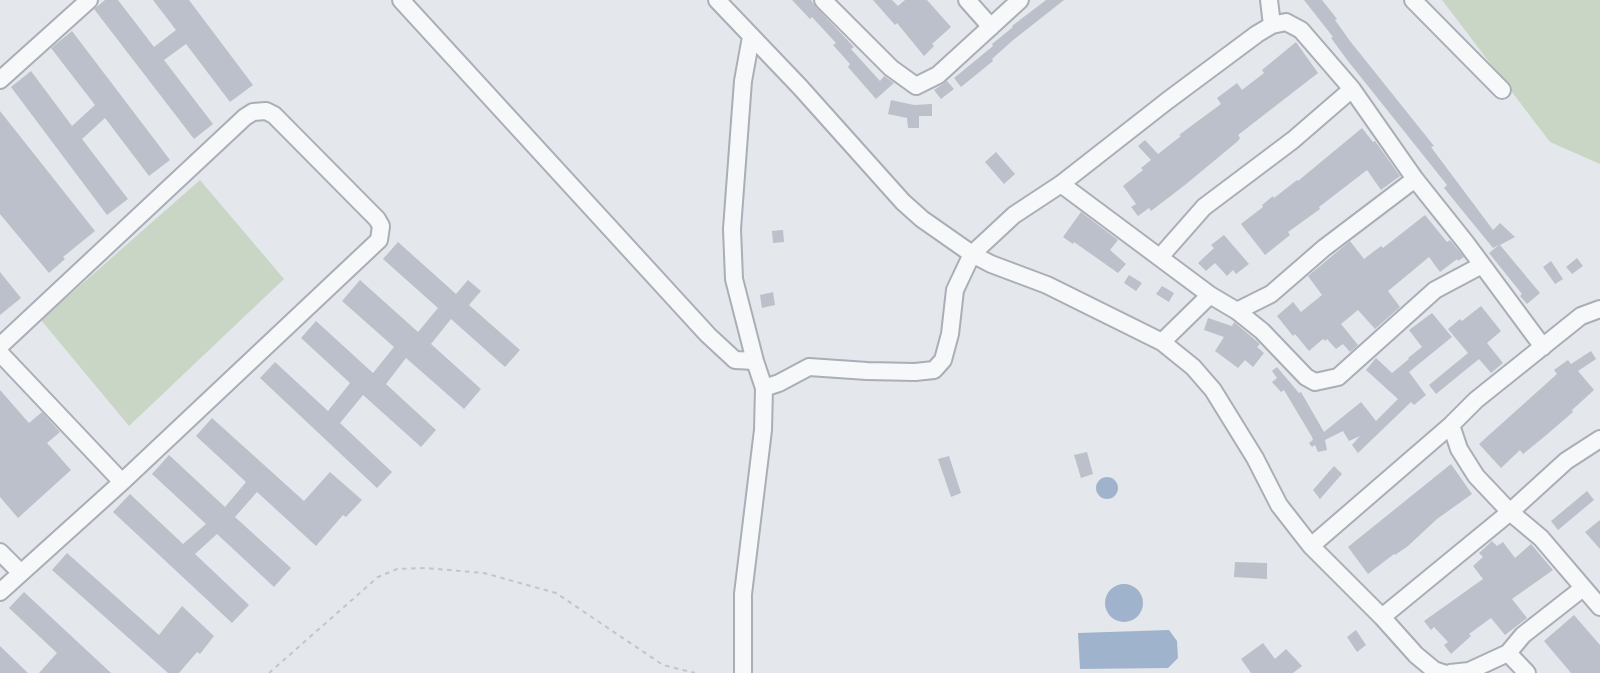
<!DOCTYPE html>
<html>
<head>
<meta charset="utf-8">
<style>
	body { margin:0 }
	canvas { display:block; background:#e4e7ec }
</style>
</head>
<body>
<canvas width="1600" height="673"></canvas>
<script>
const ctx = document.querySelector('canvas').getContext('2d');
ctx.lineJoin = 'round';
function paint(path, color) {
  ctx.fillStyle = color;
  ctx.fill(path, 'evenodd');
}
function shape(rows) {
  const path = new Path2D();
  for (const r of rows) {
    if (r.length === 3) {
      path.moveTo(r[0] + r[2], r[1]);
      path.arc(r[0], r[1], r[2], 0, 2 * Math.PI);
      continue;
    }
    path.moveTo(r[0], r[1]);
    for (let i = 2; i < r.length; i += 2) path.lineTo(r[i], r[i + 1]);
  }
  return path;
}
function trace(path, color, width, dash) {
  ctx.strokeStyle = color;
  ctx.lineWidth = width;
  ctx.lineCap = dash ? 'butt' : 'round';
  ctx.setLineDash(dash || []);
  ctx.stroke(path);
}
paint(shape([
	[1442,0,1600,0,1600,164,1550,142],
	[200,180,284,279,129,426,41,320]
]), '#c9d6c5');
paint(shape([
	[1107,488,11],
	[1124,603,19],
	[1169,630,1177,641,1178,658,1168,668,1080,669,1078,633]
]), '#9fb4cc');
paint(shape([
	[105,0,118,0,154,47,176,30,153,0,189,0,253,85,230,102,186,44,164,60,213,124,194,139,94,9],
	[792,0,811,0,816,7,854,47,851,49,880,81,884,76,894,83,876,99,848,67,850,64,833,45,836,43,812,17,810,19],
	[873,0,892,0,898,6,905,0,927,0,951,27,932,44,934,46,924,56,897,23,895,25],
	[1046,0,1064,0,1012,41,992,59,993,61,961,87,954,78,993,46,992,44,1013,27,1012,26],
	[1304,0,1322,0,1337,19,1335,20,1350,41,1434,146,1431,147,1493,230,1500,223,1515,237,1500,245,1540,293,1527,304,1520,296,1522,294,1489,253,1499,245,1493,248,1444,188,1447,185,1348,61,1331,38,1333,37],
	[72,31,170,160,149,176,105,118,82,139,128,199,107,215,11,87,31,71,72,126,95,105,51,48],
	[1296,42,1318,73,1238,135,1240,138,1238,141,1185,185,1151,211,1149,208,1138,216,1131,207,1136,204,1123,186,1143,170,1141,168,1151,160,1138,146,1145,140,1158,154,1181,136,1179,135,1221,104,1217,98,1237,83,1242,90,1264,73,1262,70],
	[947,81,954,89,941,99,934,90],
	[891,100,914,105,932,104,932,116,919,116,919,128,908,128,907,118,888,114],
	[0,111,95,231,63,257,65,259,49,273,0,214],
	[1362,128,1373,142,1375,141,1400,176,1381,190,1367,170,1319,207,1320,209,1288,232,1290,235,1265,255,1241,224,1263,207,1262,205,1273,196,1274,198,1297,180,1298,181],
	[996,152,1015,174,1004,184,985,162],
	[1081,212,1118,240,1110,250,1126,264,1118,273,1074,242,1073,244,1063,237],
	[1425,215,1447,242,1450,240,1464,257,1458,261,1457,259,1440,272,1429,257,1405,277,1388,291,1400,307,1375,329,1358,310,1341,324,1358,345,1350,352,1343,344,1336,349,1327,339,1325,341,1323,339,1309,351,1295,334,1293,336,1277,316,1293,302,1301,312,1322,295,1308,276,1350,241,1364,259,1381,246,1383,248],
	[783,230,784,242,773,243,772,231],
	[1224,235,1249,264,1236,274,1233,270,1227,276,1215,263,1206,271,1198,263,1214,248,1211,245],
	[398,242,456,294,468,280,481,291,469,305,520,350,505,367,451,319,431,344,481,389,464,409,406,358,386,384,436,430,421,447,363,395,340,423,392,472,377,488,260,378,275,362,328,411,350,383,301,338,316,321,373,373,394,347,342,301,360,280,418,332,438,308,383,259],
	[1577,258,1583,266,1572,274,1566,267],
	[1551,261,1563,279,1555,284,1543,267],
	[0,272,21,298,0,315],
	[1129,275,1142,283,1136,291,1124,283],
	[1162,286,1174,293,1169,302,1156,294],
	[773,292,775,305,762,308,760,295],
	[1481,306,1501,331,1487,343,1503,363,1491,373,1479,359,1436,394,1429,385,1468,353,1448,329,1460,319,1462,321],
	[1432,313,1452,337,1409,372,1426,395,1414,405,1411,402,1358,453,1352,445,1360,436,1349,441,1343,431,1325,440,1327,450,1318,452,1315,445,1312,447,1309,443,1313,440,1312,437,1284,390,1281,392,1272,382,1277,378,1272,371,1277,367,1299,393,1301,392,1324,432,1361,402,1376,421,1398,399,1366,370,1376,358,1392,373,1409,359,1408,358,1422,347,1409,330],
	[1208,318,1232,326,1234,322,1260,344,1257,347,1264,353,1253,367,1245,360,1238,368,1215,351,1224,337,1204,330],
	[1591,351,1596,359,1578,371,1594,390,1572,410,1573,412,1544,437,1523,454,1520,450,1501,468,1479,444,1557,374,1554,370,1568,360,1571,364],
	[0,390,29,423,42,412,60,432,47,443,71,470,18,518,0,497],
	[212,418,304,501,330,472,362,500,346,517,343,515,316,546,257,492,235,517,291,568,274,587,217,534,195,554,249,605,232,623,113,512,130,494,183,544,206,524,152,474,169,455,225,507,246,482,196,436],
	[1087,452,1093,474,1081,478,1074,455],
	[949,456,961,493,951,497,938,459],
	[1451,464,1472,494,1437,519,1408,546,1395,555,1394,554,1368,574,1348,547],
	[1334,466,1342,474,1320,499,1313,490],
	[1587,491,1594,500,1558,530,1551,521],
	[1600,520,1600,549,1585,532],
	[1492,541,1497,546,1503,542,1515,558,1531,544,1553,570,1512,599,1527,618,1505,635,1491,618,1469,634,1471,636,1451,654,1444,645,1448,642,1434,627,1431,630,1424,621,1483,579,1473,566,1483,557,1479,553],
	[67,553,159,635,182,606,214,636,200,654,197,652,179,673,168,673,52,570],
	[1235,562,1267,563,1267,579,1234,577],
	[24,592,111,673,39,673,57,653,9,608],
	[1574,615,1600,645,1600,673,1571,673,1544,641],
	[1356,630,1366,645,1357,652,1347,637],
	[1263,643,1275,659,1286,649,1302,666,1293,673,1251,673,1241,659],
	[0,646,28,673,0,673]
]), '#bbc0ca');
const minor = shape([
	[401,0,708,335,735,360,755,361],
	[717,0,800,87,903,202,922,219,972,254,991,264,1047,285,1162,342,1193,367,1213,390,1255,458,1279,505,1311,546,1382,617,1416,655,1434,670,1443,673],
	[823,0,891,68,916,86,938,75,1020,0],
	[967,0,991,27],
	[1269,0,1272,25],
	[1413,0,1502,90],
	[0,80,89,0],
	[1061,184,1210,295,1237,311,1262,331,1306,377,1315,382,1338,377,1435,290,1482,265],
	[1160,257,1204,207,1293,140,1352,89],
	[1237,311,1271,294,1324,248,1415,179],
	[1162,342,1210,295],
	[0,346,245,117,253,112,266,111,274,115,377,219,381,226,379,240,122,482,0,592],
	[0,353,122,482],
	[764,388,779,383,809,367,867,371,915,372,934,370,943,360,950,334,955,290,972,254,1014,215,1061,184,1167,101,1257,34,1272,25,1286,22,1301,30,1352,89,1415,179,1466,243,1543,347],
	[1451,425,1459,449,1476,476,1510,512,1541,538,1600,607],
	[1311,546,1451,425,1476,400,1581,316,1600,309],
	[0,552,21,573],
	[1382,617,1510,512,1566,461,1600,439],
	[1508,653,1523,635,1583,588],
	[743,673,743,594,763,430,764,388,755,361,734,279,732,229,743,81,751,37],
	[1450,673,1469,671,1508,653,1527,673]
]);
trace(minor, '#a9aeb7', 20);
trace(shape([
	[269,673,378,577,397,569,425,568,484,573,556,593,663,665,695,673]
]), '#c2c5cb', 2, [4.5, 4.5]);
trace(minor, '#f7f8fa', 16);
</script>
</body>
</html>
